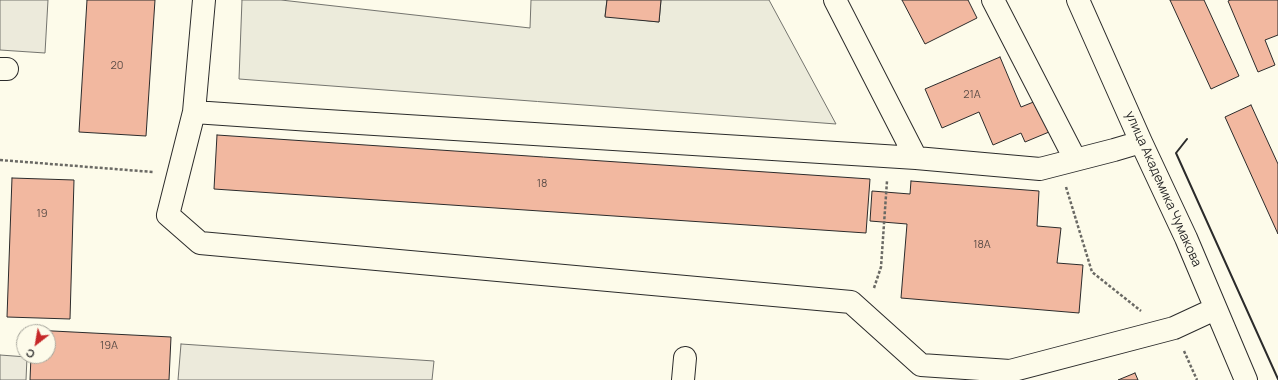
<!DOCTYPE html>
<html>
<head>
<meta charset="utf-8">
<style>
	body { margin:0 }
	#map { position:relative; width:1278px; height:380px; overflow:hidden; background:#fdfbea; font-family:Manrope,sans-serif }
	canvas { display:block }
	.north { position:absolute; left:16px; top:324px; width:40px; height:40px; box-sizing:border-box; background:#fdfbea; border:1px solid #a9a89e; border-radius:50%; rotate:211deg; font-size:11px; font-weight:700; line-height:16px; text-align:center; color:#2b2b2b }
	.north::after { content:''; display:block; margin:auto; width:14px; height:18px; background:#c62828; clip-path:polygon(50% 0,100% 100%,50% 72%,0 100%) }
</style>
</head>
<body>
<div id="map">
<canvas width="1278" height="380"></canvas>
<div class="north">С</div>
</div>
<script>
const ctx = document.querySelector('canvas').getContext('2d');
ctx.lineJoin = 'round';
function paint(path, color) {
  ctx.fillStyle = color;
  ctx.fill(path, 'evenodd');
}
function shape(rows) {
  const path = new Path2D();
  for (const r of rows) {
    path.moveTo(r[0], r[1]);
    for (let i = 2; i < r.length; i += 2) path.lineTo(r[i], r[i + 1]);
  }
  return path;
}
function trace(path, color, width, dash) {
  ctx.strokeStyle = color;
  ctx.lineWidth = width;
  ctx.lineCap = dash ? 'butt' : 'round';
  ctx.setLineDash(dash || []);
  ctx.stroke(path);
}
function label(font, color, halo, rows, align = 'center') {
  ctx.font = font + ' Manrope,sans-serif';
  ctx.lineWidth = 3;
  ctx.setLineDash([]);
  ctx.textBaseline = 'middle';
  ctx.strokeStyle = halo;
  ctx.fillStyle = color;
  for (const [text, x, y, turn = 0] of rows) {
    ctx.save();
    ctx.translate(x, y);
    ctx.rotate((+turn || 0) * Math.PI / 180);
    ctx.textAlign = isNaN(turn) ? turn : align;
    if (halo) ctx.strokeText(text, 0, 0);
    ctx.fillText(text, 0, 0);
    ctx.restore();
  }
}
const green = shape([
	[242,0,281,0,530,28,531,0,607,0,605,16,659,22,661,0,769,0,836,124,239,79,242,0]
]);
paint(green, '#ecebdb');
trace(green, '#74746e', 1);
const parking = shape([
	[0,0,48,0,45,53,0,50,0,0],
	[181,344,434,361,432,380,178,380,181,344],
	[0,355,27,357,26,380,0,380,0,355]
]);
paint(parking, '#eceadb');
trace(parking, '#74746e', 1);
const building = shape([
	[87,0,155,0,146,136,79,132,87,0],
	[607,0,661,0,659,22,605,17,607,0],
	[902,0,968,0,977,18,925,44,902,0],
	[1170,0,1204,0,1239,76,1211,89,1170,0],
	[1230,0,1278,0,1278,35,1265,40,1275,65,1258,72,1228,1,1230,0],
	[1000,57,1021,107,1036,101,1049,132,1025,142,1021,133,993,145,979,112,942,128,925,89,1000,57],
	[1251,105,1278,164,1278,234,1225,117,1251,105],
	[217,135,870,179,866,233,214,189,217,135],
	[12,178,74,180,70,319,7,317,12,178],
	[911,181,1039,191,1037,226,1061,228,1057,263,1083,265,1079,313,901,298,907,224,870,221,872,191,910,194,911,181],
	[33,330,171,337,169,380,30,380,31,356,48,356,48,332,33,332,33,330],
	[1135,373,1138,380,1118,380,1135,373]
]);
paint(building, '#f2b8a0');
trace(building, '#2b2b2b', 1);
const minor = shape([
	[204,0,194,112,168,215,200,243,851,302,921,365,1010,371,1174,328,1215,309],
	[835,0,916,158],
	[993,0,1075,159],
	[1078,0,1141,142,1186,238,1246,380],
	[0,69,7,69],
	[194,112,311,120,916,158,1040,169,1114,150,1141,142],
	[683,380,685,358]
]);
trace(minor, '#2b2b2b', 24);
trace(shape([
	[0,160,153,172],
	[1066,187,1092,272,1141,311],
	[874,288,881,267,887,181],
	[1184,351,1197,380]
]), '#6a6964', 2.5, [3, 2]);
trace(minor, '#fdfbea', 22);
trace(shape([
	[1187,139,1176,153,1278,379]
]), '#2b2b2b', 2);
label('11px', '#5d4e48', null, [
	["20",117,66],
	["21А",972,95],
	["18",542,184],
	["19",42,214],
	["18А",982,245],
	["19А",109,346]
]);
label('13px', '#2b2b2b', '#fdfbea', [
	["улица Академика Чумакова",1163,189,66]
]);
</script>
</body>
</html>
